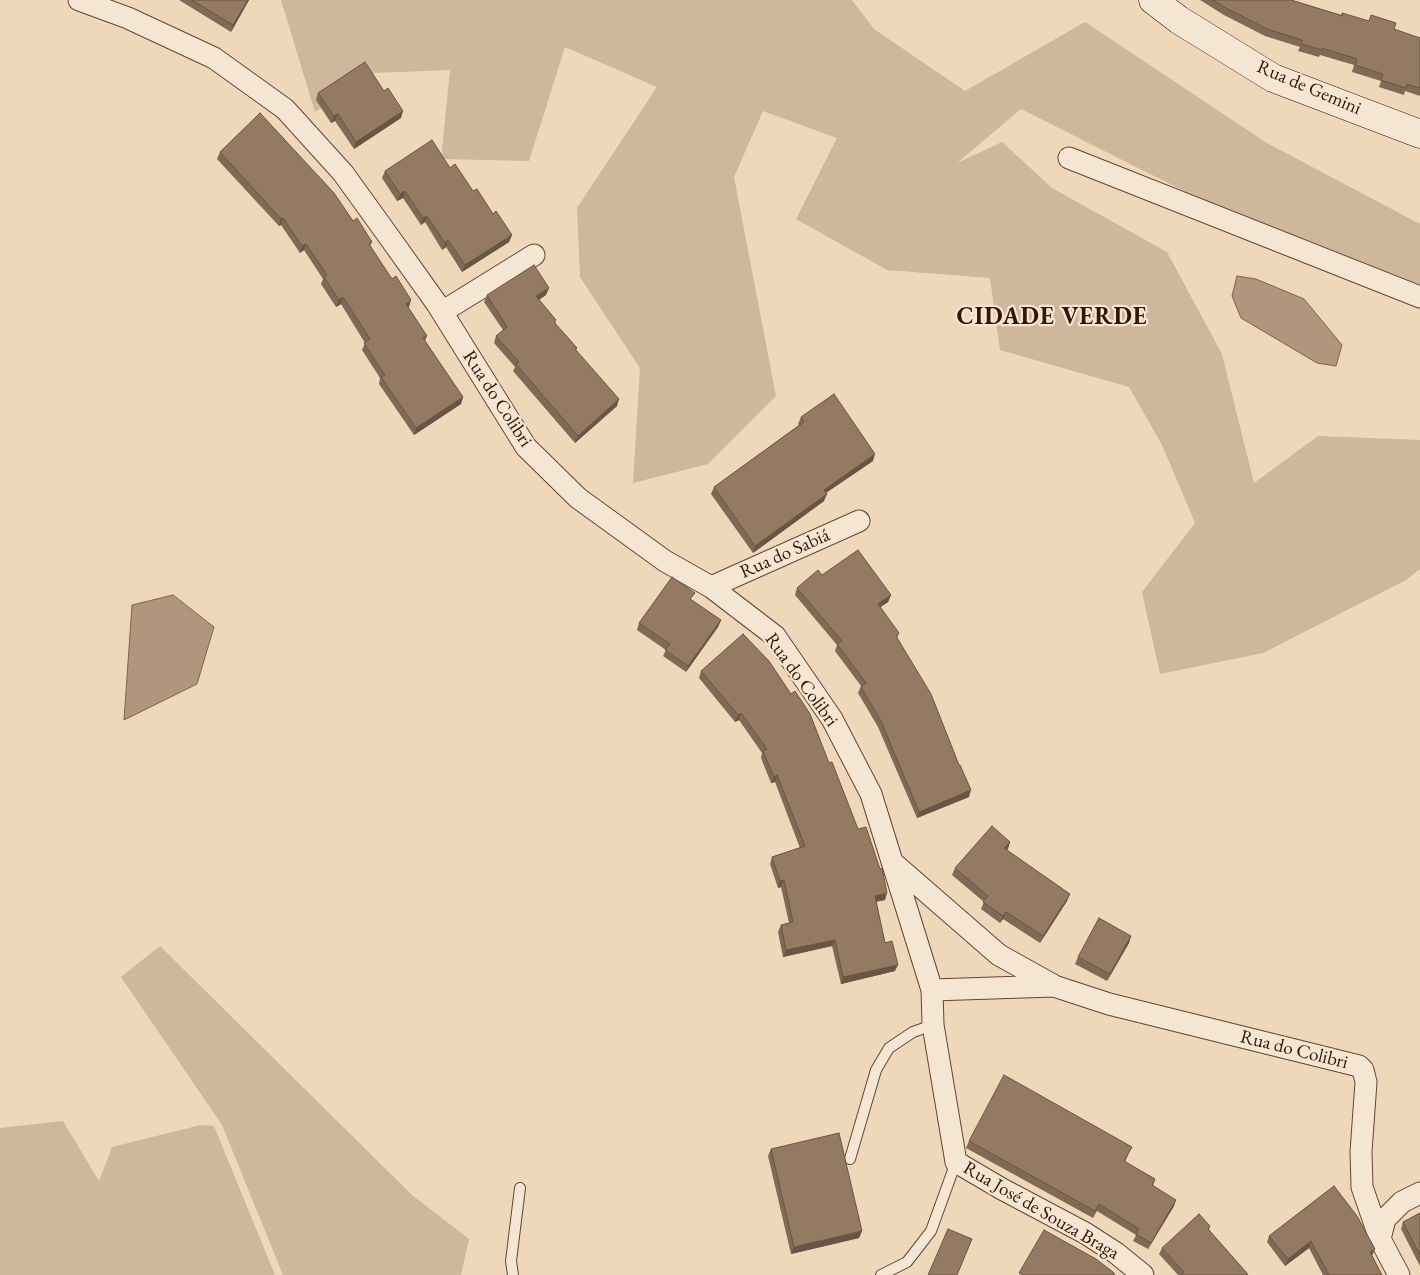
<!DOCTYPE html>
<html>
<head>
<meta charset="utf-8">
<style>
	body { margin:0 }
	canvas { display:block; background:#eed8b9 }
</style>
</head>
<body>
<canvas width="1420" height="1275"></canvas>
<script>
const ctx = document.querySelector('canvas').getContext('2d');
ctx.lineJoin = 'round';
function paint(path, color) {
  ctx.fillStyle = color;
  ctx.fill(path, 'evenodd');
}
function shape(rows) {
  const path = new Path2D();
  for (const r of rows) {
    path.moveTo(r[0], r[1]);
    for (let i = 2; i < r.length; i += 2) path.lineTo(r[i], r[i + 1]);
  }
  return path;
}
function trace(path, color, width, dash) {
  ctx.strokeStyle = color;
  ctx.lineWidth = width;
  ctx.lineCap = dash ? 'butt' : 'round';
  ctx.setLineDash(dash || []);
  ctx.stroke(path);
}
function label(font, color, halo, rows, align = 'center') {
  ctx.font = font + ' "EB Garamond",serif';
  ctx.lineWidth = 4.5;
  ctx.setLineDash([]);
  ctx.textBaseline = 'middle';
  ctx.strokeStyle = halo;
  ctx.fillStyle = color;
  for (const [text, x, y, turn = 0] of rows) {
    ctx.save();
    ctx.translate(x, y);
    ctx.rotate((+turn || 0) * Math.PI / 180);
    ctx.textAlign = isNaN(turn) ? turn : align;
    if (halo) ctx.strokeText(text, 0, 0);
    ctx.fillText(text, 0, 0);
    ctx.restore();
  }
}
paint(shape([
	[281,0,852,0,874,29,965,91,1085,22,1267,143,1420,224,1420,286,1188,193,1021,109,957,163,1002,142,1052,188,1167,252,1222,354,1254,483,1318,436,1420,440,1420,569,1406,580,1263,653,1160,674,1142,592,1195,523,1162,445,1129,387,1000,350,990,278,887,270,796,219,837,138,763,111,734,177,776,396,708,464,633,483,640,368,580,277,577,208,657,87,565,47,529,161,441,159,450,70,374,73,315,112],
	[160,946,412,1195,469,1239,461,1275,283,1275,222,1125,121,977],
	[63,1121,99,1181,112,1147,201,1125,214,1126,275,1275,0,1275,0,1128]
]), '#ceb79a');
const water = shape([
	[1237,276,1256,279,1304,299,1342,345,1336,366,1317,363,1241,318,1232,296,1237,276],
	[173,595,214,627,197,684,124,720,132,605,173,595]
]);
paint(water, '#af967c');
trace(water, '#7e624c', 1);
const lane = shape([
	[850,1159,876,1070,889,1048,913,1032,933,1025],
	[513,1275,511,1261,520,1188],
	[881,1275,907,1262,931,1231,956,1162]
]);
const street = shape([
	[79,0,128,18,214,58,285,109,343,173,387,234,437,304,526,447,578,498,665,561,711,587,775,636,832,719,871,794,932,990,933,1025,956,1162,1002,1189,1085,1233,1116,1253,1143,1275],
	[1069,158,1420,297],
	[442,312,534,255],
	[711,587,859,521],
	[892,862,999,955,1053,985],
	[932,990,1054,986,1109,1004,1359,1066,1363,1070,1366,1082,1361,1152,1362,1187,1380,1239,1399,1275],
	[1380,1239,1385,1219,1402,1202,1420,1193]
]);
const secondary = shape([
	[1153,0,1179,20,1273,78,1420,134]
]);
trace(lane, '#624632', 12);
trace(street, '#624632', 23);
trace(secondary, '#341505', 29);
trace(lane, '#f4e6d2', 10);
trace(street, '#f4e6d2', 21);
trace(secondary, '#f4e6d2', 28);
paint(shape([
	[179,0,249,0,231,32],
	[1200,0,1291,0,1341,15,1342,13,1420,38,1420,96,1405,91,1404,95,1379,87,1381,81,1352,72,1354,65,1320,55,1319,57,1298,51,1300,47,1265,36,1224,15],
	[318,93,401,118,354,149,335,121,331,123,316,100],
	[220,152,353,221,372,242,370,246,409,307,408,307,427,336,425,341,463,397,461,404,414,435,379,384,380,378,362,350,365,343,341,304,336,307,321,284,323,279,304,250,300,253,281,225,279,226,217,159],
	[450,168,473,191,512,235,509,242,462,272,446,247,442,250,425,222,421,225,403,198,397,201,382,178,385,171],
	[487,295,546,295,539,300,556,320,555,324,577,348,576,350,617,406,575,443,513,371,515,367,494,343,496,336,503,330,484,302],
	[801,417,873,461,826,493,824,501,753,553,711,494,714,487,799,425,798,424],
	[822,575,891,595,888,602,880,607,899,633,897,638,969,797,917,818,878,727,858,693,861,686,835,651,837,645,795,595,797,588],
	[692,600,721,620,718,627,686,672,663,656,666,650,637,630,639,623],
	[701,671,829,763,885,900,876,902,885,943,895,971,841,984,832,946,783,957,778,932,781,925,789,923,781,887,778,888,770,864,772,857,800,848,775,782,771,783,761,758,762,753,739,720,735,722,699,678],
	[1010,842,1007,850,1067,901,1040,943,1003,919,1000,923,981,909,984,902,952,875,955,868],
	[1131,936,1129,943,1107,981,1075,964,1078,957],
	[969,1141,1129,1153,1125,1162,1155,1179,1153,1186,1174,1206,1148,1249,1133,1241,1136,1235,1097,1211,1093,1218,966,1148],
	[771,1149,862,1231,859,1238,791,1254,768,1156],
	[1334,1186,1372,1256,1382,1275,1323,1275,1309,1248,1285,1266,1267,1242,1269,1236],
	[1420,1213,1420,1266,1401,1229,1403,1222],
	[1210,1226,1209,1230,1248,1275,1178,1275,1159,1254,1162,1248]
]), '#806955');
paint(shape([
	[248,0,249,0,231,32,233,25],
	[403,111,401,118,354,149,356,142],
	[338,114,335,121,331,123,334,116],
	[405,191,403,198,397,201,400,194],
	[427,216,425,222,421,225,423,218],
	[283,218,281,225,279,226,281,219],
	[512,235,509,242,462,272,465,265],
	[448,240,446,247,442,250,445,243],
	[306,244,304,250,300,253,302,246],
	[549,288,546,295,533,303,536,296],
	[343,297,341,304,336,307,339,300],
	[411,300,409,307,403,311,406,304],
	[463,397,461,404,414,435,416,428],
	[619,399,617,406,575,443,578,436],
	[875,454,873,461,821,496,824,490],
	[827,494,824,501,753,553,755,546],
	[891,595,888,602,875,611,878,604],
	[721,620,718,627,686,672,688,666],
	[741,713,739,720,735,722,738,715],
	[777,775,775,782,771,783,774,777],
	[971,790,969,797,917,818,919,812],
	[1010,842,1008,849,1002,855,1004,848],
	[784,880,781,887,778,888,780,881],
	[887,893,885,900,873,902,875,896],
	[1070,894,1067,901,1040,943,1043,936],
	[1006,912,1003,919,1000,923,1003,916],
	[1131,936,1129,943,1107,981,1110,974],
	[835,940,832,946,783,957,786,950],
	[898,965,895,971,841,984,843,977],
	[1176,1200,1174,1206,1148,1249,1151,1243],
	[862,1231,859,1238,791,1254,794,1247],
	[1311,1241,1309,1248,1285,1266,1288,1259],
	[1375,1249,1372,1256,1367,1258,1370,1252]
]), '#685545');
const building = shape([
	[192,0,248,0,233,25,192,0],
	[1213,0,1291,0,1343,16,1342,13,1369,21,1371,15,1396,23,1394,29,1420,38,1420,88,1407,84,1406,88,1381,80,1383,74,1355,65,1357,59,1322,48,1322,50,1301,44,1302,40,1267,29,1226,8,1213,0],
	[365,62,384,91,388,88,403,111,356,142,338,114,334,116,318,93,365,62],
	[260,113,334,193,353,221,357,218,372,242,369,244,392,279,396,276,411,300,406,304,427,336,423,338,463,397,416,428,381,377,385,375,364,343,370,339,343,297,339,300,324,277,327,275,306,244,302,246,283,218,281,219,220,152,260,113],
	[432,140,450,168,455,164,473,191,477,189,493,214,496,211,512,235,465,265,448,240,445,243,427,216,423,218,405,191,400,194,385,171,432,140],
	[534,265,549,288,536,296,556,320,554,322,577,348,575,349,619,399,578,436,516,364,519,362,496,336,507,327,487,295,534,265],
	[834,394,875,454,824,490,827,494,755,546,714,487,804,422,801,417,834,394],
	[858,550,891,595,878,604,899,633,896,636,931,694,959,765,960,765,971,790,919,812,881,721,861,687,866,683,837,644,842,641,797,588,818,570,822,575,858,550],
	[672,577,695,593,690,599,721,620,688,666,665,650,670,644,639,623,672,577],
	[743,634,769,661,791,694,795,691,810,714,829,763,832,762,858,829,866,827,880,869,882,868,887,893,875,896,885,943,892,941,898,965,843,977,835,940,786,950,781,925,793,922,784,880,780,881,772,857,805,846,777,775,774,777,763,751,767,749,741,713,738,715,701,671,743,634],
	[992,826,1010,842,1004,848,1070,894,1043,936,1006,912,1003,916,983,902,988,896,955,868,992,826],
	[1099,918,1131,936,1110,974,1078,957,1099,918],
	[1004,1075,1132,1147,1124,1161,1155,1179,1152,1185,1176,1200,1151,1243,1136,1234,1139,1229,1099,1204,1095,1211,969,1141,1004,1075],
	[839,1133,862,1231,794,1247,771,1149,839,1133],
	[1334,1186,1357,1216,1375,1249,1370,1252,1382,1275,1329,1275,1311,1241,1288,1259,1269,1236,1334,1186],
	[1420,1213,1420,1255,1403,1222,1420,1213],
	[1199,1214,1210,1226,1208,1229,1246,1272,1248,1275,1182,1275,1181,1274,1184,1272,1162,1248,1199,1214],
	[948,1229,972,1239,957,1275,928,1275,948,1229],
	[1044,1230,1096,1259,1113,1272,1115,1275,1023,1275,1019,1273,1044,1230]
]);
paint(building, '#957a63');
trace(building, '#685545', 1);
label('19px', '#341505', '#f4e6d2', [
	["Rua de Gemini",1309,88,23],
	["Rua do Colibri",497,399,57],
	["Rua do Sabiá",785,554,-24],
	["Rua do Colibri",801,680,54],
	["Rua do Colibri",1294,1050,14],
	["Rua José de Souza Braga",1041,1211,30]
]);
ctx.letterSpacing = '1px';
label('bold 24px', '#341505', '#f4e6d2', [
	["CIDADE VERDE",1052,317]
]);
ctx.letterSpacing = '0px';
</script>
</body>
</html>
